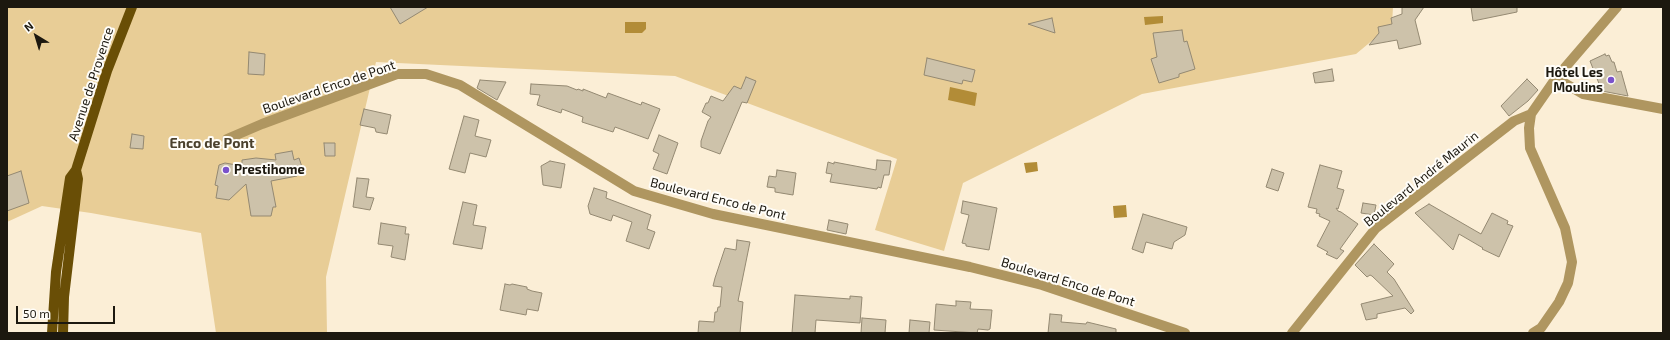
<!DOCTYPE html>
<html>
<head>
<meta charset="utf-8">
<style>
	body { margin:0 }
	#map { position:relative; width:1670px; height:340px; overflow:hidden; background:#fbeed6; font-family:"Exo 2",sans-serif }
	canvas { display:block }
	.frame { position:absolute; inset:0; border:8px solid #1c180f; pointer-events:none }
	.north { position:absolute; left:16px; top:16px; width:40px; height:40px; -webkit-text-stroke:3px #fffdf8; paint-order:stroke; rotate:322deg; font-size:11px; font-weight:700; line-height:16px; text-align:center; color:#1c180f }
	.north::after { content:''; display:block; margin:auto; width:14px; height:18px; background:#1c180f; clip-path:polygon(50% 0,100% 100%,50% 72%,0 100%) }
	.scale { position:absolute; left:16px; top:306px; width:99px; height:18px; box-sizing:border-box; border:2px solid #1c180f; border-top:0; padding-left:5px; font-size:12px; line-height:14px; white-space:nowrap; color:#1c180f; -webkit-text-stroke:3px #fffdf8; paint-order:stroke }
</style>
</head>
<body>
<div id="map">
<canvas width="1670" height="340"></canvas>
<div class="frame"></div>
<div class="north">N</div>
<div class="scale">50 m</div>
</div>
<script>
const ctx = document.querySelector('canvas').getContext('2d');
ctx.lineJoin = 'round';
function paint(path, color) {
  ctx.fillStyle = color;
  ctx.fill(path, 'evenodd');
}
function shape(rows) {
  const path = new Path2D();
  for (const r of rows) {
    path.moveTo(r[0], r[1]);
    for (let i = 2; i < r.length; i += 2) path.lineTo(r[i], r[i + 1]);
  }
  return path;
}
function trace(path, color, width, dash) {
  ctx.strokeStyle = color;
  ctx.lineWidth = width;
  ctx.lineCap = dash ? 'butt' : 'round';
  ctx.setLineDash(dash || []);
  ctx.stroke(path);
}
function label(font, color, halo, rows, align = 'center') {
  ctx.font = font + ' "Exo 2",sans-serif';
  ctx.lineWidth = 4;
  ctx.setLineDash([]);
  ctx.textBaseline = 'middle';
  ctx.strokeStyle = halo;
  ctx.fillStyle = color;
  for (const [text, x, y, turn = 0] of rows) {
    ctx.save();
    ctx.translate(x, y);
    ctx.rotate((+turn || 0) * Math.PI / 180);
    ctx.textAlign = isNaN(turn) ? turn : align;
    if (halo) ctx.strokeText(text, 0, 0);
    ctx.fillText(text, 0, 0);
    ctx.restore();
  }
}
paint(shape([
	[7,7,1393,7,1392,24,1356,54,1142,94,963,183,944,251,875,230,897,159,675,76,376,62,326,277,327,333,216,333,201,233,91,213,42,206,7,222]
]), '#e8cd96');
paint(shape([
	[1163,16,1163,23,1145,25,1144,17],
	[625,22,646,22,646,29,642,33,625,33],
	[950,87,977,93,975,106,948,100],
	[1037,162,1038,171,1026,173,1024,163],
	[1126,205,1127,217,1114,218,1113,206]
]), '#b28c37');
const building = shape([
	[390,7,428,7,400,24,390,7],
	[1402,7,1424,7,1415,20,1421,44,1399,49,1397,40,1369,45,1379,33,1378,27,1392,24,1391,18,1402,14,1402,7],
	[1471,7,1517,7,1517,12,1473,21,1471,7],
	[1052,18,1055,33,1028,24,1052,18],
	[1182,30,1184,42,1187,41,1195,69,1179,74,1179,77,1159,83,1151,59,1157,57,1153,33,1182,30],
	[249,52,265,54,264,75,248,74,249,52],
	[1605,54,1606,56,1609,55,1612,62,1614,62,1617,72,1621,71,1628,96,1602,91,1590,61,1605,54],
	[927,58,975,70,972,82,963,80,962,84,924,75,927,58],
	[1332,69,1334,81,1315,83,1313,73,1332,69],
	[746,77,756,81,747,103,742,102,720,154,701,147,701,141,708,121,711,117,702,112,706,103,708,103,711,96,723,101,734,86,741,89,746,77],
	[1527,79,1538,90,1528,101,1509,116,1501,106,1527,79],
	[480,80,506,82,497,100,477,88,480,80],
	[531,84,567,86,577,90,578,89,583,91,583,89,606,98,608,93,641,105,642,102,660,109,648,139,615,127,613,132,582,122,583,117,562,109,561,113,537,105,540,95,530,94,531,84],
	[364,109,391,115,387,134,376,132,375,128,360,125,364,109],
	[464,116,479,120,475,136,491,140,486,157,470,153,465,173,449,169,464,116],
	[132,134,144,136,143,149,130,148,132,134],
	[659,135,678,143,667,174,653,169,659,154,653,151,659,135],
	[324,143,335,143,335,156,325,156,324,143],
	[292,151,294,160,299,158,303,170,296,171,297,176,271,181,276,207,273,207,271,216,251,216,246,184,229,200,216,198,218,186,215,185,219,165,225,163,242,166,242,160,256,158,276,160,275,154,292,151],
	[877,160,891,161,889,175,884,175,881,188,878,187,877,189,830,182,832,174,826,173,828,162,834,164,834,162,876,170,877,160],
	[550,161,565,164,561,188,543,185,541,166,550,161],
	[1320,165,1342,171,1337,188,1344,190,1338,209,1336,208,1338,211,1341,212,1358,224,1340,249,1344,251,1337,259,1326,254,1328,252,1317,246,1330,221,1319,216,1320,214,1316,213,1317,209,1308,207,1320,165],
	[1272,169,1284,173,1278,191,1266,187,1272,169],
	[777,170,796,173,793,195,775,192,775,188,767,187,769,176,776,177,777,170],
	[21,171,29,203,7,211,7,176,21,171],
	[357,178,369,179,366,197,374,198,370,210,353,207,357,178],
	[594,188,607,192,606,198,651,215,647,229,655,232,649,249,626,241,632,222,613,215,611,221,590,214,588,206,594,188],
	[963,201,997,208,989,250,966,246,966,244,962,243,969,215,961,213,963,201],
	[463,202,477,205,473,225,486,227,482,249,453,244,463,202],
	[1363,203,1376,205,1374,215,1361,213,1363,203],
	[1429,204,1481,234,1492,213,1508,221,1507,224,1513,226,1499,257,1482,249,1483,248,1459,234,1453,250,1415,213,1429,204],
	[1143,214,1187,227,1185,235,1174,242,1172,249,1146,242,1143,253,1132,249,1143,214],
	[829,220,848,224,846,234,827,230,829,220],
	[381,223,406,227,405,234,409,234,405,260,391,257,393,246,378,244,381,223],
	[737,240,750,242,738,301,743,302,740,333,698,333,699,321,714,322,715,312,717,312,718,307,720,307,722,287,713,286,715,278,725,248,736,250,737,240],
	[1374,244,1394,264,1387,272,1394,279,1414,311,1411,314,1405,308,1377,314,1377,318,1366,320,1361,304,1393,296,1372,276,1370,275,1367,277,1355,265,1374,244],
	[505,284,510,285,512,284,527,287,527,289,532,291,542,293,538,311,527,309,526,315,500,310,505,284],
	[795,295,850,299,850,296,862,297,860,323,816,320,815,333,792,333,795,295],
	[956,301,971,302,970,309,992,310,990,329,988,330,978,329,977,333,934,330,936,304,956,306,956,301],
	[1050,314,1062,315,1061,322,1086,324,1087,322,1116,329,1116,333,1048,333,1050,314],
	[862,318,886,320,885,333,861,333,862,318],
	[910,320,930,322,929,333,909,333,910,320]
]);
paint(building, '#cdc2aa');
trace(building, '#948972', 1);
trace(shape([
	[1556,78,1583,94,1663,109],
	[227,139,262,124,397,74,426,74,460,85,634,191,658,198,713,214,970,267,1042,285,1185,333],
	[1292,333,1376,228,1514,121,1531,114],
	[1533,333,1541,328,1559,302,1568,283,1572,262,1565,228,1530,148,1529,128,1531,114,1556,78,1617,7]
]), '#af9660', 10);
trace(shape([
	[52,333,56,272,70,178,76,170,107,71,132,7],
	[63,333,64,297,78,179,76,170]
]), '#694e06', 10);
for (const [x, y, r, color] of [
	[1611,80,4,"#7a52cb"],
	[226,170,4,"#7a52cb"]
]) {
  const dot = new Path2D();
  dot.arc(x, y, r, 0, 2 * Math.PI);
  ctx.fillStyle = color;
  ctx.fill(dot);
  trace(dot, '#fffdf8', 1.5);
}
label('bold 13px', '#1c180f', '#fffdf8', [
	["Hôtel Les",1603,73],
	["Moulins",1603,88],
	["Prestihome",234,170,"left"]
], 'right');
label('13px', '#1c180f', '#fffdf8', [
	["Avenue de Provence",91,84,-72],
	["Boulevard Enco de Pont",329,87,-19],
	["Boulevard André Maurin",1421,179,-39],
	["Boulevard Enco de Pont",718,199,14],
	["Boulevard Enco de Pont",1068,282,17]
]);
label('bold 14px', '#4b412d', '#fffdf8', [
	["Enco de Pont",212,143]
]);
</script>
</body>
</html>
